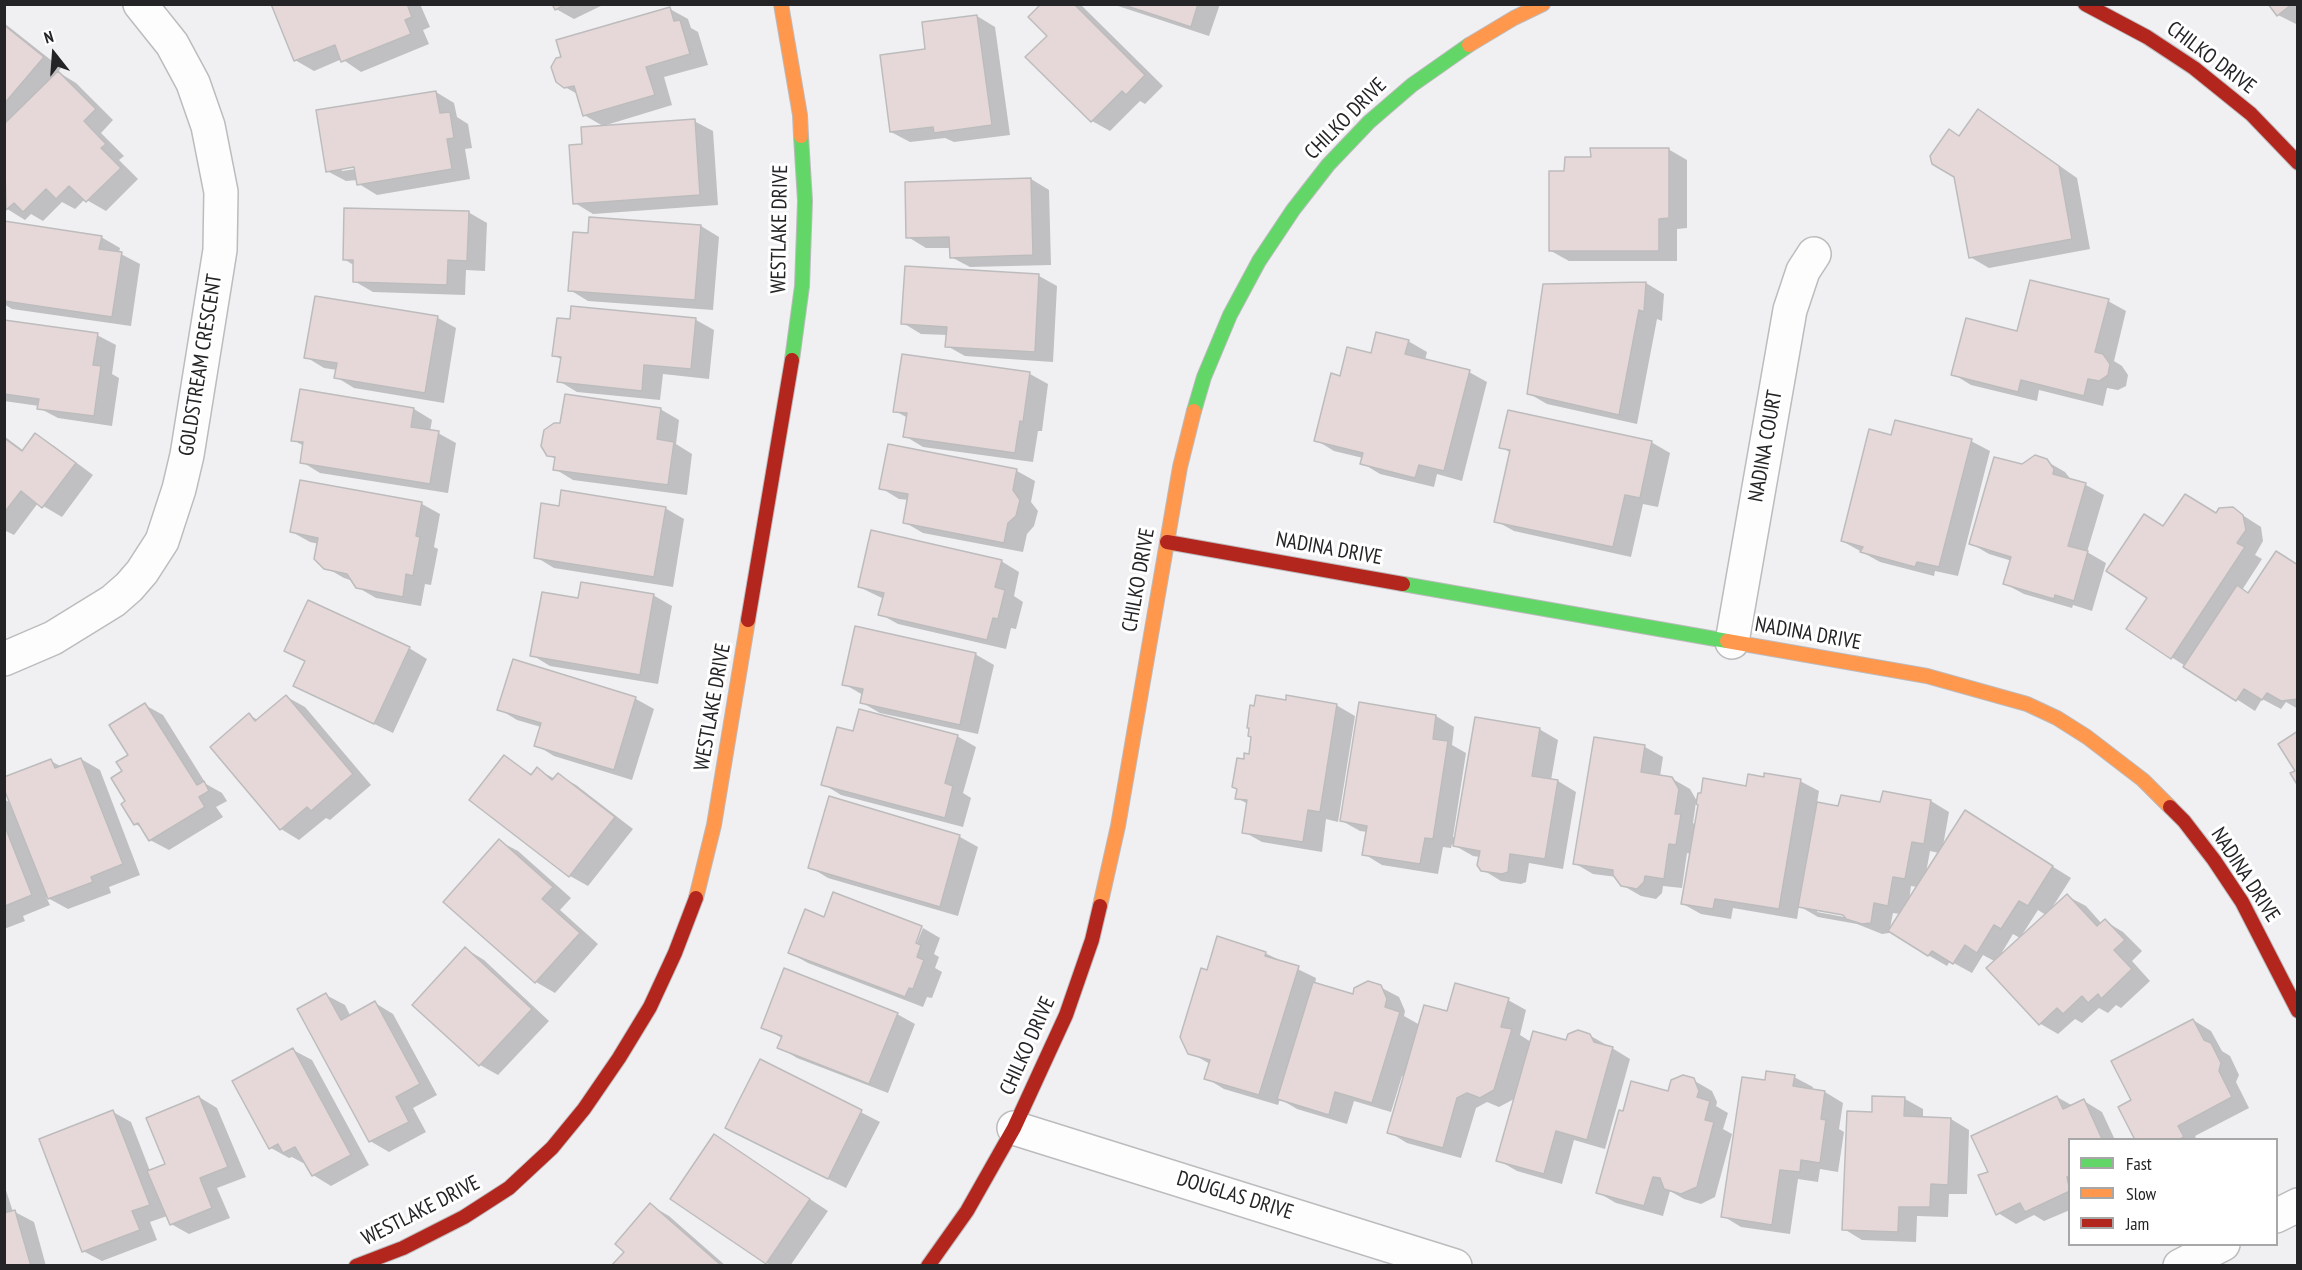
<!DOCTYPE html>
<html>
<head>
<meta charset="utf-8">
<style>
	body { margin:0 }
	#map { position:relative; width:2302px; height:1270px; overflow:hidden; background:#f0eff2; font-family:"PT Sans Narrow",sans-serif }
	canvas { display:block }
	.frame { position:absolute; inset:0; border:6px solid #242325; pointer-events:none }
	.legend { position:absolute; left:2068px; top:1138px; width:210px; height:108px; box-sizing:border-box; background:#fff; border:2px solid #a7a7a8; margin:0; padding:8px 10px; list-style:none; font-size:18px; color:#242325 }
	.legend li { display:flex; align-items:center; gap:12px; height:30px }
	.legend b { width:30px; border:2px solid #a7a7a8 }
	.north { position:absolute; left:24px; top:24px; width:60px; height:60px; -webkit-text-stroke:4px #fff; paint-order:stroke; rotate:343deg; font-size:16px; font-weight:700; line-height:24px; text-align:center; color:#242325 }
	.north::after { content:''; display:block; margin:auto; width:21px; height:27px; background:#242325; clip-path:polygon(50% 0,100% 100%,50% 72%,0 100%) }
</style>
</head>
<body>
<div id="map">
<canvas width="2302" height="1270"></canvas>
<div class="frame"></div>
<ul class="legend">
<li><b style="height:8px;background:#63d668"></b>Fast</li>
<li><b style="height:8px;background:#ff974d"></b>Slow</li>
<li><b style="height:8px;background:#b3261e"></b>Jam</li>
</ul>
<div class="north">N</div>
</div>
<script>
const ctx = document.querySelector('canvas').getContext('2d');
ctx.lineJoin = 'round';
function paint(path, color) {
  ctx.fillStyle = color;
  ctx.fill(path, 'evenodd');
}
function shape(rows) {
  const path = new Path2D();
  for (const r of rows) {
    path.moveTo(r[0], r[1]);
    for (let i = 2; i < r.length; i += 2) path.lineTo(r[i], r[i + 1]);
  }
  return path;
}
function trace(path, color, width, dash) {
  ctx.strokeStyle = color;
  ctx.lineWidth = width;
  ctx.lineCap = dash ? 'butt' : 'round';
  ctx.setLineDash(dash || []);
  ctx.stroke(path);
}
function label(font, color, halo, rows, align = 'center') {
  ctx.font = font + ' "PT Sans Narrow",sans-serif';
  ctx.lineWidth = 6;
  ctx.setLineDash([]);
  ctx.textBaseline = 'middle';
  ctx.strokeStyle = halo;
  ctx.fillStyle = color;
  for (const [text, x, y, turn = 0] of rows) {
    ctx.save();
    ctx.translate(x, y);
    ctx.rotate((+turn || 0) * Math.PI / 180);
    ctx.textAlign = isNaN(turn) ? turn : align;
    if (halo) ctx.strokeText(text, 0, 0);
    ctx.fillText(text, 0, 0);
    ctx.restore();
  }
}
paint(shape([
	[273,4,420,4,430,27,423,30,429,44,361,72,342,59,314,71,295,60],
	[554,4,605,4,574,19,556,9],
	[1043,4,1080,4,1163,86,1145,104,1140,101,1110,131,1092,121,1049,36],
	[1112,4,1220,4,1209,36],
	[2270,4,2298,4,2298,25,2278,15],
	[670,9,688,19,691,28,698,32,708,65,664,77,672,105,603,126,584,115,579,95,565,87],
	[977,16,995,27,1010,135,954,142,945,138,910,142,891,132,927,50],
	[4,23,61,68,58,72,76,83,113,120,101,133,124,156,119,160,138,179,106,211,85,199,75,209,62,202,43,221,31,214,25,220,4,207],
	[436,92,454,103,457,117,468,124,472,148,465,149,470,179,377,195,359,184,358,180,346,181,327,171],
	[361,165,362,168,342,171,342,168],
	[1979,111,1997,122,2077,178,2090,249,1989,268,1970,257,1960,137],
	[694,121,713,131,718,205,593,214,575,203],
	[1668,149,1687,160,1687,228,1677,229,1677,261,1569,261,1551,251,1566,173,1592,159],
	[1031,179,1049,190,1051,265,970,267,951,257,951,248,926,248,908,237],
	[468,212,487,223,485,271,466,270,465,295,373,292,354,281,355,266,344,259],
	[701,226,719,237,713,310,588,301,570,290],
	[4,227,101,237,120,248,119,253,140,264,131,326,12,309,4,304],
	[1039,276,1057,286,1053,362,965,356,947,346,948,335,921,334,903,323],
	[1646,283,1664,294,1662,321,1657,319,1637,424,1547,404,1528,393],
	[316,297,438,318,456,328,444,403,354,388,336,377,337,370,324,368,306,357],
	[2108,301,2126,311,2114,361,2122,366,2128,375,2126,386,2118,390,2107,388,2103,406,2039,390,2037,401,1971,385,1953,374,2018,333],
	[696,320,714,330,709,379,663,374,660,400,577,392,559,381,562,360,554,355],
	[4,322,97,335,116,345,112,374,119,378,112,426,58,418,39,408,39,406,4,401],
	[1408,341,1427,352,1425,360,1469,372,1487,382,1462,481,1437,474,1434,487,1380,474,1362,463,1363,458,1334,451,1316,440,1341,378],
	[903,356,1030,374,1048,384,1042,431,1038,431,1033,462,923,447,905,436,908,418,895,411],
	[414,409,432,420,430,431,438,433,456,443,448,493,320,473,302,462,304,446,293,440],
	[660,409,679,420,676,444,692,454,687,495,573,480,555,469,556,459,548,455],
	[36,435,54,446,93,475,62,517,38,503,14,535,4,530,4,436,24,451],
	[1892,437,1971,441,1990,451,1958,576,1935,571,1934,576,1880,562,1842,541],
	[1651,442,1670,453,1658,507,1643,504,1631,557,1514,531,1496,521,1511,453,1501,447],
	[2046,461,2065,472,2072,481,2086,485,2104,495,2087,552,2106,563,2092,611,2073,605,2072,608,2024,594,2005,584,2012,561,1989,554,1970,543],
	[1017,471,1035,481,1031,502,1038,511,1034,526,1027,534,1023,552,923,533,904,522,909,500,899,499,881,488],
	[422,504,440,514,434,547,438,549,431,585,425,584,421,606,376,598,357,587,353,581,344,578,325,567,319,544,310,542,292,532],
	[560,508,665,508,684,519,673,587,554,568,536,557],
	[2233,509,2261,527,2263,541,2255,555,2262,559,2242,590,2249,594,2298,565,2298,709,2286,702,2281,709,2262,699,2255,711,2128,629,2149,598,2164,527],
	[1001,561,1019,572,1014,596,1023,602,1016,629,1011,628,1006,649,898,624,880,614,884,599,859,587],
	[653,595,672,606,658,684,550,666,532,655,579,600],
	[409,648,427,659,393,733,295,686,306,662,286,651],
	[975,654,994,665,978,734,880,713,861,702,863,695,844,684],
	[514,661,636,699,654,709,632,780,554,756,536,745,541,727,517,720,499,709],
	[287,697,305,707,371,785,330,820,326,818,299,840,281,829,249,715,258,720],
	[1287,701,1336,705,1355,716,1338,822,1326,819,1322,852,1262,842,1244,832,1248,804,1237,798,1245,761],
	[1360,704,1436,716,1454,727,1452,745,1466,753,1453,837,1456,837,1539,729,1558,740,1551,780,1558,781,1576,792,1563,869,1529,863,1526,882,1521,884,1501,881,1483,870,1480,857,1473,856,1452,844,1451,848,1443,847,1438,874,1382,865,1364,854,1368,832,1360,831,1342,821],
	[145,705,163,715,206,784,222,793,227,801,216,807,223,817,169,850,150,840,143,828,135,824,127,801,125,771],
	[854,733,957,736,976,747,963,793,971,798,963,827,841,795,823,784],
	[1595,739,1645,747,1663,757,1660,776,1671,778,1690,789,1698,803,1747,788,1800,781,1819,791,1817,803,1839,807,1881,803,1884,793,1931,801,1949,812,1943,846,1983,823,2071,878,2050,911,2067,896,2086,906,2102,924,2105,921,2123,932,2142,951,2132,961,2150,981,2121,1008,2116,1005,2108,1013,2099,1008,2082,1023,2075,1019,2058,1034,2039,1023,1996,962,1983,955,1972,973,1950,961,1947,966,1928,955,1900,914,1893,913,1889,933,1882,934,1857,924,1818,917,1799,906,1797,919,1733,908,1731,919,1701,914,1683,904,1691,854,1687,853,1682,888,1663,886,1662,893,1656,899,1641,896,1622,885,1617,877,1593,874,1574,863],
	[1696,802,1700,804,1696,825,1693,823],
	[1930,851,1939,853,1926,873],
	[1911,886,1917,887,1909,901],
	[1817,909,1851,915,1850,918,1817,912],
	[2038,910,2046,915,1998,959,2013,934,2020,938],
	[505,757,533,775,537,769,555,779,558,775,576,785,633,829,588,886,570,876],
	[81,759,100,770,140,875,109,887,111,893,68,909,46,897,50,905,23,916,25,921,4,929,4,799,12,804,51,761,62,767],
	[830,798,960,837,978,847,958,916,828,878,810,867],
	[499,841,518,851,571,898,560,910,598,944,555,993,536,982,445,902],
	[834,894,923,928,920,928,911,949,914,950,923,928,940,938,934,954,939,957,935,968,942,972,932,998,927,997,923,1007,808,963,790,953,825,918],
	[466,949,484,960,549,1021,498,1075,480,1065],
	[1265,953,1316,978,1315,984,1354,996,1380,987,1399,997,1405,1011,1404,1016,1420,1025,1448,1013,1508,1000,1526,1010,1520,1035,1531,1042,1567,1042,1589,1035,1612,1048,1630,1059,1605,1149,1574,1140,1562,1184,1517,1171,1498,1160,1516,1098,1499,1107,1487,1102,1476,1108,1461,1158,1407,1143,1389,1132,1405,1077,1402,1076,1391,1112,1354,1101,1347,1124,1297,1109,1280,1099,1278,1105,1224,1089,1206,1078,1210,1064,1189,1052,1208,971],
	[326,995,345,1005,351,1017,375,1003,393,1014,437,1095,413,1108,426,1132,389,1152,370,1141],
	[897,1014,915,1024,888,1093,797,1058,779,1047,782,1038,762,1027],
	[2193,1020,2211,1031,2222,1051,2230,1056,2239,1075,2236,1082,2249,1108,2195,1136,2197,1140,2137,1140,2133,1101],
	[293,1050,312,1060,369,1165,331,1186,313,1175,305,1161,303,1163,292,1157,289,1158,271,1148],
	[761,1061,880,1122,846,1188,746,1138],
	[1794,1077,1813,1087,1812,1090,1825,1092,1843,1103,1839,1129,1844,1132,1838,1172,1820,1169,1818,1182,1798,1179,1790,1234,1741,1227,1723,1216,1766,1082],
	[1693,1080,1712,1091,1717,1102,1716,1106,1728,1113,1723,1129,1732,1134,1715,1197,1701,1204,1684,1199,1670,1191,1663,1216,1616,1203,1597,1192,1624,1112],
	[199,1097,217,1108,246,1177,217,1188,230,1218,189,1234,171,1224,167,1216,150,1222,157,1240,102,1261,83,1251,113,1112,131,1122,150,1171,167,1164],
	[2057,1097,2073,1106,2084,1101,2102,1112,2115,1140,2070,1140,2070,1210,2044,1221,2034,1215,2016,1224,1998,1213,1990,1172],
	[1905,1099,1923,1109,1923,1118,1951,1119,1969,1130,1967,1194,1949,1194,1948,1217,1917,1216,1916,1242,1862,1240,1844,1229,1873,1113],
	[715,1136,828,1211,790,1266,771,1266,767,1263],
	[4,1184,13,1212,15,1212,34,1222,46,1266,4,1266],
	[650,1205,669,1216,726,1266,613,1266,626,1252]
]), '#0003');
const building = shape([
	[271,4,407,4,412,17,405,20,411,34,341,62,335,45,294,61,271,4],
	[552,4,566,4,555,10,552,4],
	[1041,4,1074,4,1145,75,1126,95,1122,91,1091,122,1025,57,1047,36,1028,17,1041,4],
	[1121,4,1198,4,1191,27,1121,4],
	[2268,4,2292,4,2277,16,2268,4],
	[670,7,674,21,680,20,690,54,646,67,655,95,583,116,574,86,564,88,556,82,551,67,556,58,561,57,556,40,670,7],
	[977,15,992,125,934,133,933,127,890,132,880,55,925,49,922,22,977,15],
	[4,25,44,57,4,104,4,25],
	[58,71,96,109,84,121,106,144,101,148,121,168,86,202,69,186,56,199,46,189,23,212,14,203,6,210,4,124,58,71],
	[436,91,440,113,450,112,454,138,447,139,452,169,357,185,354,167,326,172,316,110,436,91],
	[1978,109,2059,166,2072,239,1969,258,1954,177,1932,164,1930,156,1949,129,1959,136,1978,109],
	[695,119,700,195,573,204,569,145,582,144,581,127,695,119],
	[1590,148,1669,148,1669,218,1659,219,1659,251,1549,251,1549,171,1564,171,1565,157,1591,157,1590,148],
	[1031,178,1033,255,950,258,949,237,906,238,905,182,1031,178],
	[344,208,469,211,467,261,448,260,447,285,353,282,353,260,343,260,344,208],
	[589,217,701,225,695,300,568,291,573,232,588,233,589,217],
	[4,221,102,236,99,249,122,252,112,317,4,301,4,221],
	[905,266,1039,274,1035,352,945,347,947,327,901,324,905,266],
	[2030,280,2109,299,2095,352,2103,354,2110,364,2108,375,2099,381,2088,379,2084,396,2021,380,2018,392,1951,375,1966,318,2017,331,2030,280],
	[1646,282,1644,312,1639,310,1619,415,1527,394,1543,284,1646,282],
	[315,296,438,316,425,393,334,378,337,363,304,358,315,296],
	[571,306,696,318,691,369,644,365,642,391,557,382,561,357,552,356,557,318,570,319,571,306],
	[4,320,98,333,93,365,101,366,94,416,37,409,39,399,4,394,4,320],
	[1376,332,1409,340,1405,354,1470,370,1444,471,1419,465,1415,478,1360,464,1363,453,1314,441,1331,373,1340,376,1347,347,1371,353,1376,332],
	[902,354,1030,372,1023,422,1020,421,1015,453,903,437,907,413,893,412,902,354],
	[300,389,414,408,411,427,439,431,430,484,300,463,303,442,291,441,300,389],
	[565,394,661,408,657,439,674,442,668,485,553,470,555,457,547,456,541,446,544,430,554,423,560,423,565,394],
	[1508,410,1652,441,1640,498,1625,495,1613,547,1494,522,1510,450,1499,448,1508,410],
	[1895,420,1972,439,1939,567,1917,562,1915,567,1860,552,1863,547,1841,541,1869,429,1891,435,1895,420],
	[35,433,76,463,42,508,21,491,4,513,4,438,22,451,35,433],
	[888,444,1017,469,1013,490,1020,500,1016,516,1008,523,1004,543,903,523,908,494,879,489,888,444],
	[2035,455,2047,459,2054,469,2053,474,2086,483,2068,546,2088,551,2074,601,2055,595,2054,599,2003,584,2011,557,1969,544,1994,457,2022,464,2035,455],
	[300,480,422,502,416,536,420,537,413,576,406,574,403,597,356,588,347,574,324,569,314,559,318,538,290,532,300,480],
	[561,490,666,507,654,577,534,558,541,503,559,506,561,490],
	[2185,494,2216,513,2219,508,2233,507,2243,515,2246,530,2237,543,2245,547,2171,659,2126,629,2147,598,2106,571,2144,514,2163,526,2185,494],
	[871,530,1002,560,995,587,1005,590,998,619,993,618,987,640,878,615,884,593,858,587,871,530],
	[2276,551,2298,565,2298,699,2281,701,2267,693,2262,700,2244,689,2236,701,2183,667,2237,585,2248,593,2276,551],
	[581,582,654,594,640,675,530,656,542,592,578,598,581,582],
	[308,600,410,647,374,724,293,686,305,661,284,651,308,600],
	[855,626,976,653,960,725,860,703,863,689,842,685,855,626],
	[513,659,636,697,614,770,534,746,541,723,497,710,513,659],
	[286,695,353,774,311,811,307,807,280,830,210,747,249,713,255,721,286,695],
	[1256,695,1286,700,1286,695,1337,704,1320,812,1308,810,1303,842,1242,833,1247,800,1235,799,1237,789,1232,787,1237,758,1244,759,1244,753,1249,754,1251,737,1248,736,1249,728,1247,728,1250,705,1254,706,1256,695],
	[1359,702,1436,715,1433,739,1448,741,1433,839,1425,838,1420,864,1362,855,1367,826,1340,821,1359,702],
	[145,703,197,785,204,781,209,791,199,797,205,807,149,841,138,823,134,825,121,804,125,801,111,778,122,771,116,762,128,755,109,725,145,703],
	[859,709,958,735,945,783,953,786,945,818,821,785,837,727,853,731,859,709],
	[1475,717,1540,728,1532,776,1558,780,1545,859,1510,854,1508,872,1502,874,1481,871,1477,865,1480,851,1453,846,1475,717],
	[2298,731,2298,786,2290,773,2295,771,2278,744,2298,731],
	[1594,737,1645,745,1641,772,1672,777,1679,789,1675,814,1681,814,1676,845,1669,844,1664,879,1645,876,1644,882,1637,889,1621,886,1613,875,1613,870,1573,864,1594,737],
	[504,755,531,775,537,767,552,780,558,773,615,817,569,877,469,800,504,755],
	[81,758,123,864,91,877,93,882,48,899,4,789,4,777,51,759,55,768,81,758],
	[1764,773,1801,779,1779,909,1715,899,1713,909,1681,904,1698,805,1696,804,1698,793,1701,793,1703,778,1746,786,1748,774,1764,777,1764,773],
	[1883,791,1931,800,1924,844,1912,842,1905,879,1893,877,1888,906,1874,903,1871,923,1862,924,1846,919,1843,915,1798,907,1817,802,1838,806,1841,795,1880,802,1883,791],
	[829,796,960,835,940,907,808,868,829,796],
	[1965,810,2053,866,2028,906,2019,901,2001,929,1994,925,1977,953,1965,945,1953,964,1932,951,1928,956,1888,931,1965,810],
	[4,824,32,895,5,906,7,911,4,912,4,824],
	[499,839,553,887,542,899,580,933,535,983,443,902,499,839],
	[833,892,922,926,916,943,921,945,917,957,924,960,913,989,909,988,905,997,788,953,805,909,824,917,833,892],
	[2067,894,2097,926,2105,919,2125,940,2114,950,2132,969,2101,999,2098,994,2088,1003,2082,996,2063,1014,2057,1008,2039,1025,1986,968,2067,894],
	[1217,936,1266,952,1265,956,1299,966,1259,1095,1204,1079,1210,1060,1188,1054,1180,1037,1201,968,1207,970,1217,936],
	[465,947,532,1009,479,1066,412,1005,465,947],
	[784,968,898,1013,869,1084,777,1048,782,1036,761,1028,784,968],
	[1368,981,1381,985,1387,999,1385,1007,1400,1012,1372,1103,1335,1092,1329,1115,1277,1099,1313,982,1353,994,1354,988,1368,981],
	[1455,983,1509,998,1501,1027,1512,1029,1494,1090,1480,1098,1467,1093,1457,1098,1443,1148,1387,1133,1424,1005,1447,1011,1455,983],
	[326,993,341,1020,375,1001,420,1084,396,1097,409,1122,369,1142,297,1009,326,993],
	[2193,1019,2204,1040,2211,1043,2221,1063,2219,1071,2232,1097,2178,1126,2184,1137,2178,1140,2135,1140,2118,1107,2131,1100,2111,1061,2193,1019],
	[1578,1030,1590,1034,1594,1042,1613,1047,1587,1140,1556,1131,1544,1174,1496,1161,1533,1031,1566,1040,1568,1034,1578,1030],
	[293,1048,351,1155,312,1176,295,1147,283,1153,278,1144,269,1149,232,1081,293,1048],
	[760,1059,862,1110,828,1179,725,1128,760,1059],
	[1766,1071,1795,1075,1793,1086,1825,1091,1821,1119,1826,1120,1820,1163,1801,1160,1800,1172,1780,1170,1772,1225,1721,1217,1742,1077,1765,1080,1766,1071],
	[1683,1075,1694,1078,1699,1091,1697,1097,1710,1101,1705,1120,1714,1122,1697,1187,1681,1194,1664,1189,1660,1178,1653,1177,1644,1206,1596,1193,1619,1110,1623,1111,1631,1081,1668,1091,1671,1080,1683,1075],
	[199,1096,228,1167,200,1178,212,1208,170,1225,147,1171,165,1164,146,1118,199,1096],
	[1872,1096,1905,1097,1904,1116,1951,1118,1948,1185,1931,1184,1930,1207,1899,1207,1898,1232,1842,1230,1847,1111,1872,1112,1872,1096],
	[2057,1096,2063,1109,2084,1099,2102,1139,2070,1140,2070,1176,2067,1177,2070,1191,2025,1212,2020,1203,1996,1215,1978,1175,1988,1172,1971,1136,2057,1096],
	[113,1110,150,1205,132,1211,140,1230,82,1252,39,1139,113,1110],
	[714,1134,810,1199,766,1264,670,1199,714,1134],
	[650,1203,722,1266,611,1266,624,1252,615,1244,650,1203],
	[15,1210,31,1266,4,1266,4,1213,15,1210]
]);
paint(building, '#e6d8d9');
trace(building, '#bdbcbd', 1.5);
const street = shape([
	[1732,642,1790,310,1803,271,1814,254],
	[4,659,53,638,113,601,129,587,142,572,162,541,179,489,187,455,220,250,221,192,208,126,193,83,172,44,140,4],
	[1014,1128,1455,1266],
	[2276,1216,2298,1205],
	[2180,1266,2223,1244]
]);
const fast = shape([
	[792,360,802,286,805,201,801,136],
	[1194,411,1204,377,1230,315,1259,261,1293,210,1328,165,1369,122,1412,85,1469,45],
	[1403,584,1727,641]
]);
const slow = shape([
	[781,4,800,115,801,136],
	[1469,45,1514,18,1543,4],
	[1727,641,1927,676,2027,704,2057,718,2087,737,2143,780,2170,807],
	[696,898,714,825,748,620],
	[1100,906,1118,826,1180,467,1194,411]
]);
const jam = shape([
	[2085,4,2147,37,2194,68,2251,114,2298,163],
	[1167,542,1403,584],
	[748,620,792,360],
	[2170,807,2184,821,2214,860,2242,902,2298,1011],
	[356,1266,403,1248,464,1217,509,1188,552,1148,584,1109,619,1058,650,1007,675,953,696,898],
	[928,1266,967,1211,1014,1128,1066,1015,1092,940,1100,906]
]);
trace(street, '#bcbbbd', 36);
trace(fast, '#bcbbbd', 16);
trace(slow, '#bcbbbd', 16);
trace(jam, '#bcbbbd', 16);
trace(street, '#fdfdfd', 33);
trace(fast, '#63d668', 14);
trace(slow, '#ff974d', 14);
trace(jam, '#b3261e', 14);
label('21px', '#242325', '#fff', [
	["CHILKO DRIVE",2211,58,37],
	["CHILKO DRIVE",1346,119,-45],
	["WESTLAKE DRIVE",780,229,-89],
	["GOLDSTREAM CRESCENT",201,365,-81],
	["NADINA COURT",1766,446,-80],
	["NADINA DRIVE",1329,549,10],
	["CHILKO DRIVE",1139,580,-80],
	["NADINA DRIVE",1808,634,10],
	["WESTLAKE DRIVE",713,707,-80],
	["NADINA DRIVE",2245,875,57],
	["CHILKO DRIVE",1028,1046,-66],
	["DOUGLAS DRIVE",1235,1196,17],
	["WESTLAKE DRIVE",421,1211,-27]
]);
</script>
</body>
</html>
